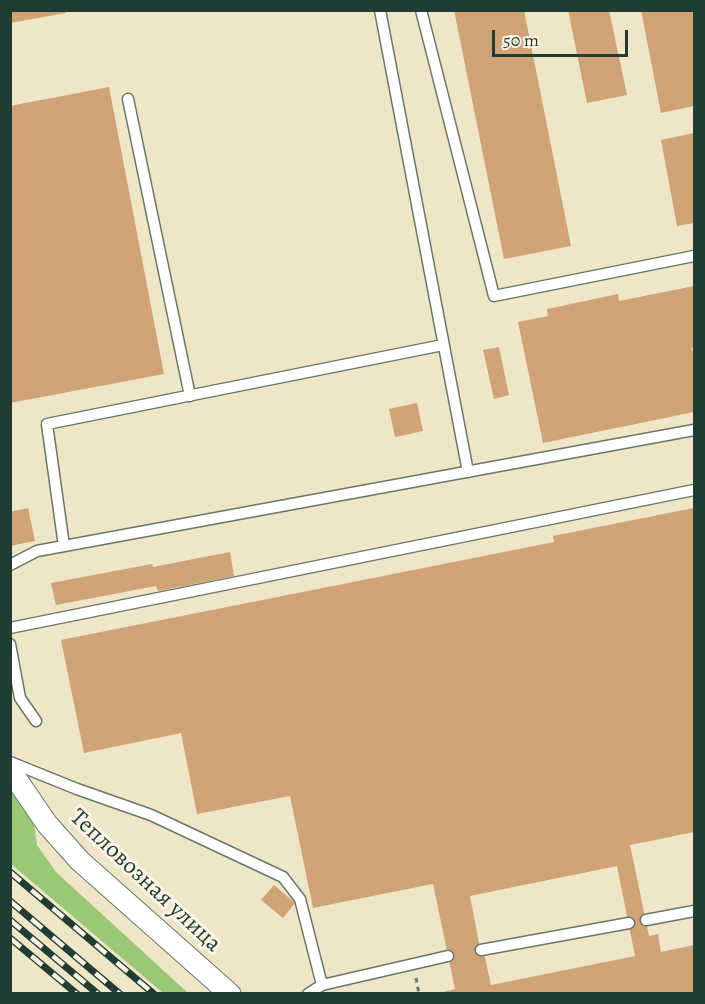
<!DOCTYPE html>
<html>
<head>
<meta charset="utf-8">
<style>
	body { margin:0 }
	#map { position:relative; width:705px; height:1004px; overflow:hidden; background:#efe5c7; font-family:Alegreya,serif }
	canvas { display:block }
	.frame { position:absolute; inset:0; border:12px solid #1f3d34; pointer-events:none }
	.scale { position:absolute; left:492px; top:30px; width:136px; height:27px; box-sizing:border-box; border:3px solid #1f3d34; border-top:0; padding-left:8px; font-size:18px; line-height:21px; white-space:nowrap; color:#1f3d34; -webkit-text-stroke:4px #fcf5e5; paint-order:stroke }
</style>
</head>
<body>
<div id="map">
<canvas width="705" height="1004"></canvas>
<div class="frame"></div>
<div class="scale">50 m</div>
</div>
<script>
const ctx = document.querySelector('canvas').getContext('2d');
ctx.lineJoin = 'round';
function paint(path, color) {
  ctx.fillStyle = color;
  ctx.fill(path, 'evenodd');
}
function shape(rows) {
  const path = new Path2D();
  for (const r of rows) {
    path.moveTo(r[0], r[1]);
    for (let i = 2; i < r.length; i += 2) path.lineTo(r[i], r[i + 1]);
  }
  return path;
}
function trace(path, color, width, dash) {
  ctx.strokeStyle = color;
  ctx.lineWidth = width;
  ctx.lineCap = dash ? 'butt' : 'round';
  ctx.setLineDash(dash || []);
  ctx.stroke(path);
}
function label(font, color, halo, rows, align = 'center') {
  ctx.font = font + ' Alegreya,serif';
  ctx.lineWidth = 6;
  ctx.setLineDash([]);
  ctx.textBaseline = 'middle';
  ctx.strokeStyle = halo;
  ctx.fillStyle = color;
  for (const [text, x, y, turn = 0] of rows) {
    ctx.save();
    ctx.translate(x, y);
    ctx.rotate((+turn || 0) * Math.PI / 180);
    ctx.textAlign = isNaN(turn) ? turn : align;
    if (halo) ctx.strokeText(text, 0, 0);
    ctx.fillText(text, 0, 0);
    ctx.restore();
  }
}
paint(shape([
	[10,788,33,816,37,845,56,872,188,993,163,993,11,864]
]), '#9bc876');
paint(shape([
	[10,10,66,10,66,13,10,23],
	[454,10,524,10,571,246,504,259],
	[568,10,609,10,627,95,587,103],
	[641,10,694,10,694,106,661,113],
	[109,87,164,374,10,403,10,106],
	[694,133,694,223,677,226,661,140],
	[694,286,694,347,692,348,694,361,694,412,543,443,518,322,548,316,547,309,618,294,619,301],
	[499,347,509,395,494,399,483,350],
	[417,403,423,431,395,437,389,409],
	[28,508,35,541,10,546,10,512],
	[694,508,694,832,630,845,649,936,658,934,661,952,694,945,694,994,435,994,455,989,433,884,313,908,290,796,197,814,181,733,84,753,61,640,554,542,553,536],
	[617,866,635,956,491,985,484,953,481,954,470,896],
	[230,552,234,576,158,591,156,586,56,605,51,583,152,564,153,567],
	[274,885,295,903,283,918,261,900]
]), '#cfa376');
const service = shape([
	[380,10,468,472],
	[421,10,494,296,694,256],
	[128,99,190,396],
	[64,546,47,424,443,345],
	[10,565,37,551,694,430],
	[10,628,694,490],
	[10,644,20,698,36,721],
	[10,762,77,789,151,815,283,877,300,899,322,985],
	[646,920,694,911],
	[481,950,629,923],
	[308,994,322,985,448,956]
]);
const minor = shape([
	[10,770,47,824,80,861,230,994]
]);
trace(service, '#687867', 13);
trace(minor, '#687867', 23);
trace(shape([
	[416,978,419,994]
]), '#687867', 3, [4.5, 4.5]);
trace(service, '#fff', 10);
trace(minor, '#fff', 21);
const rail = shape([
	[10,872,154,994],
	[10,901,120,994],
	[10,920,98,994],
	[10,938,77,994]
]);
trace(rail, '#1f3d34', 7);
trace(rail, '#fcf5e5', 4.5, [14]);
label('24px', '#1f3d34', '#fcf5e5', [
	["Тепловозная улица",145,881,43]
]);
</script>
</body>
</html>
